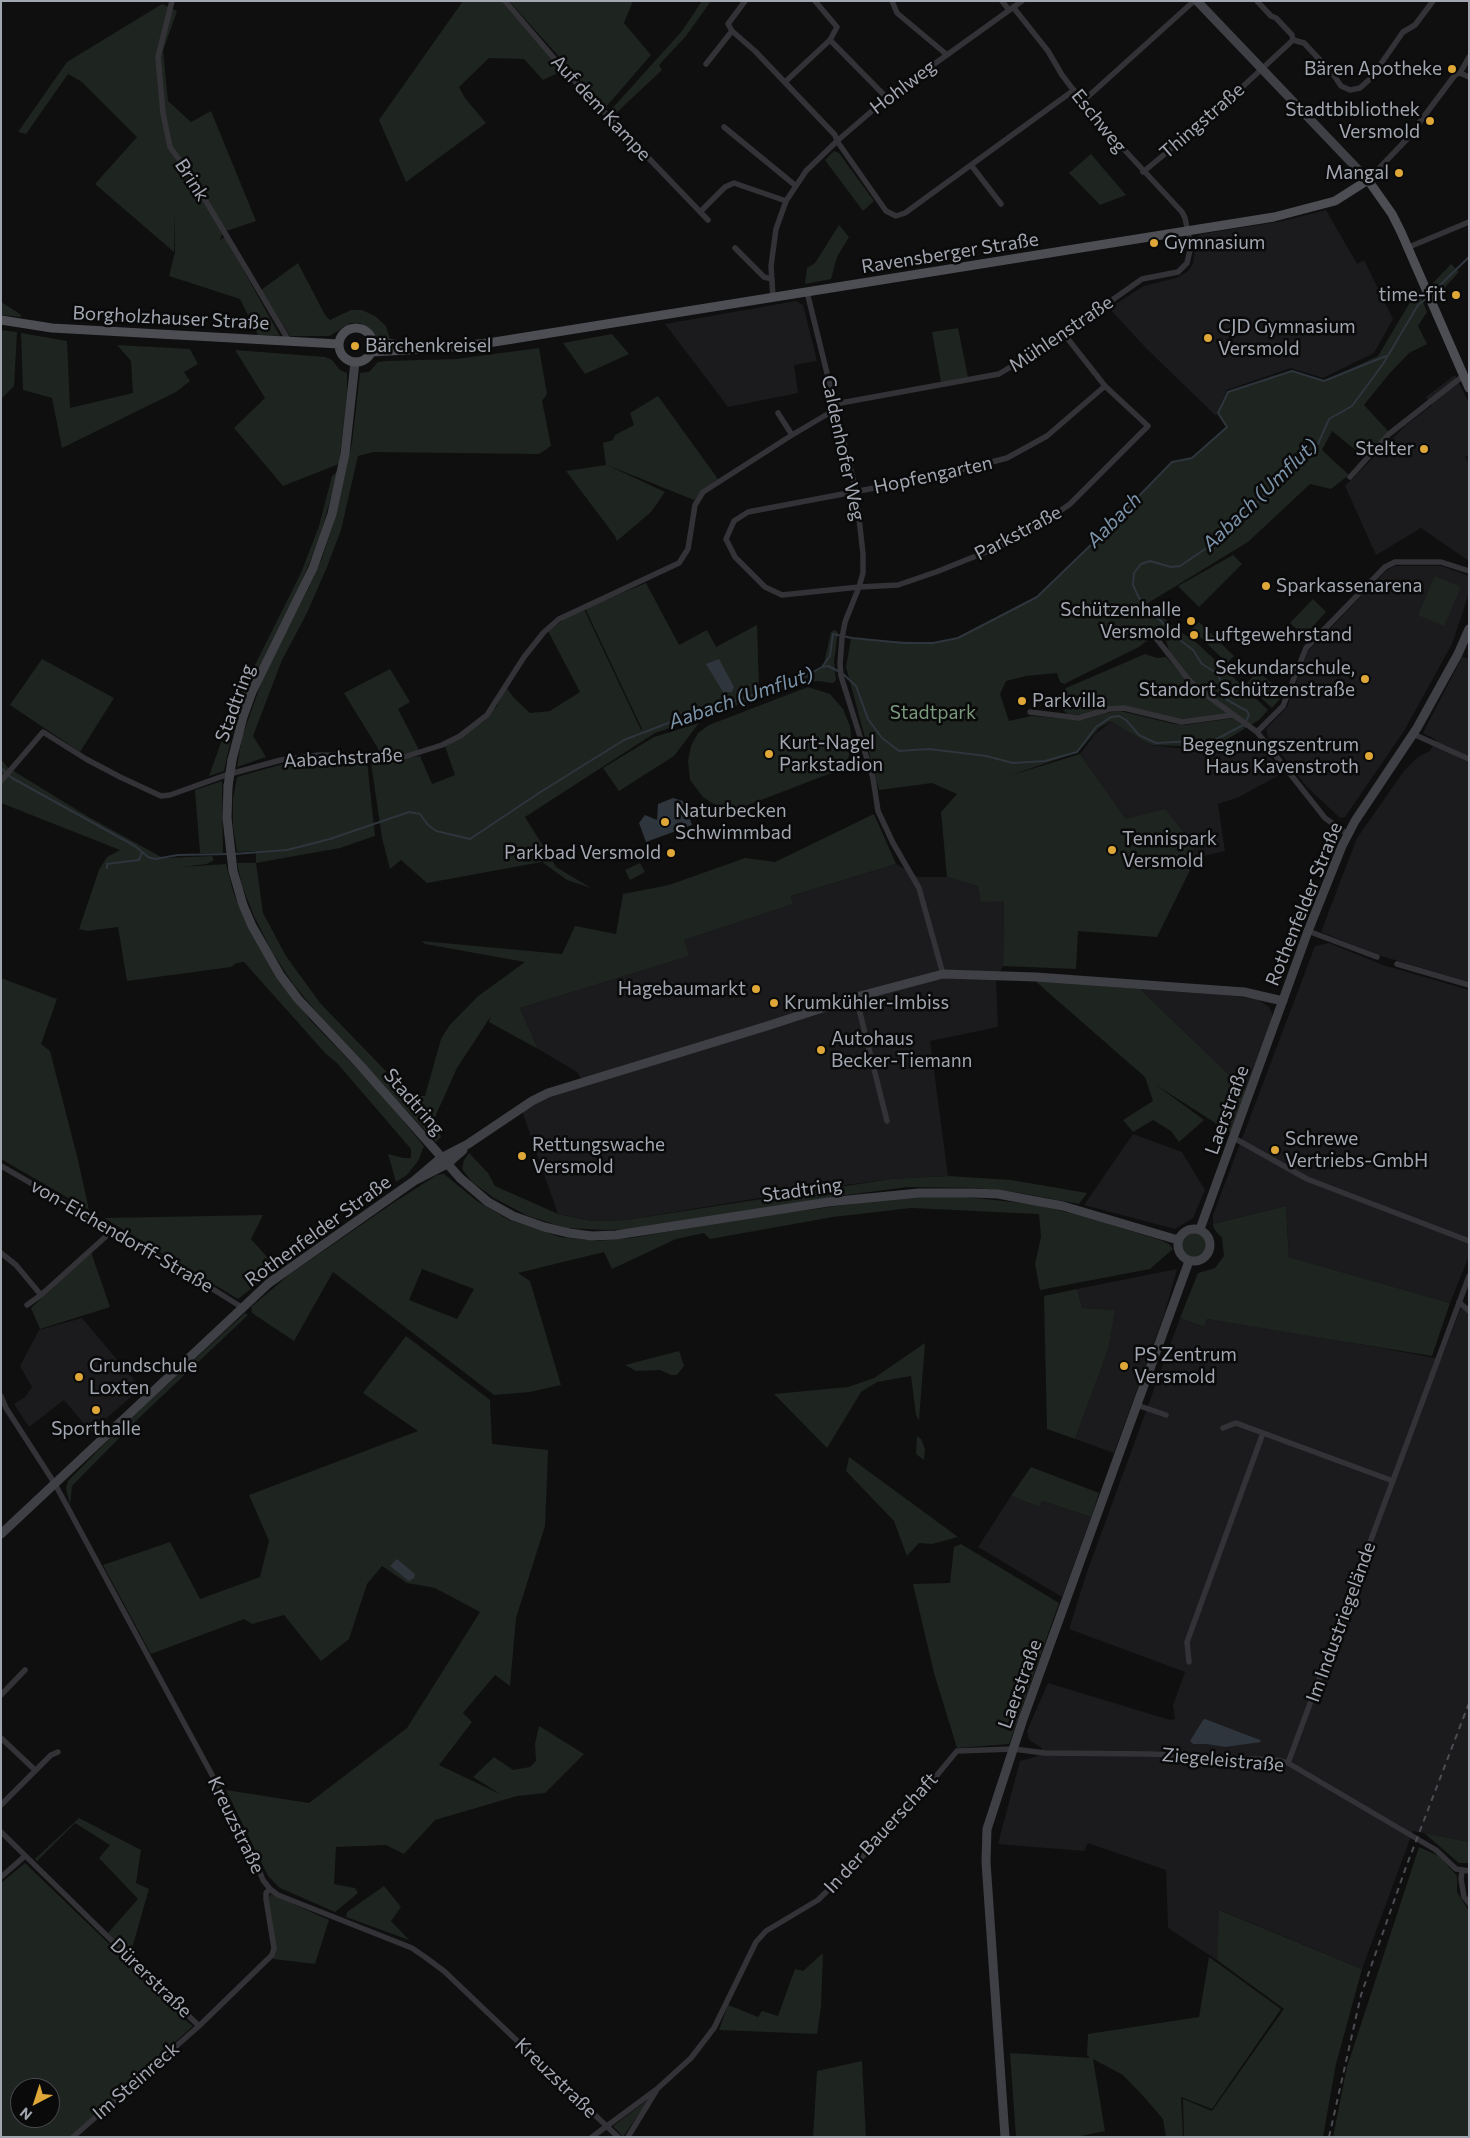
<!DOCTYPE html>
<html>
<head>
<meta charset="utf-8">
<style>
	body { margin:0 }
	#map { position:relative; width:1470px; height:2138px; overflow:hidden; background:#0f0f10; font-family:Commissioner,sans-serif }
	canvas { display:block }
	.frame { position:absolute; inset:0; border:2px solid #a1a6b0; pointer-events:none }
	.north { position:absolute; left:10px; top:2078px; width:50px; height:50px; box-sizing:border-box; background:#0a0a0b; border:1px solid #46484d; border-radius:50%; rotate:220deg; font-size:14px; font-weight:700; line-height:20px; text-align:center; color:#a1a6b0 }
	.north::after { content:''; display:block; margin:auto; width:18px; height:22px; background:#dfa738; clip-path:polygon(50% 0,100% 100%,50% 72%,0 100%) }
</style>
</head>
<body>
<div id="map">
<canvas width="1470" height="2138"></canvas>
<div class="frame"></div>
<div class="north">N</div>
</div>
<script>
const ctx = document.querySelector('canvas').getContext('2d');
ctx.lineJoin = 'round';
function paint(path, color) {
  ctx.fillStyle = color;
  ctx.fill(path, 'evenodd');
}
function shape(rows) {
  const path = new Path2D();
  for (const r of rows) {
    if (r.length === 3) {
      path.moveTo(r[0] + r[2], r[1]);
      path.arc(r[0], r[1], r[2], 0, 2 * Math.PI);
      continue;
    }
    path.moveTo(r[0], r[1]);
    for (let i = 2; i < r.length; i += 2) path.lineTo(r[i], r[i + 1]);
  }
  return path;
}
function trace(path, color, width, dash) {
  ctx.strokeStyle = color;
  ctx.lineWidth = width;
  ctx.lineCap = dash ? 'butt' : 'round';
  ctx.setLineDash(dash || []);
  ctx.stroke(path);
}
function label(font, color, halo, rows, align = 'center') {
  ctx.font = font + ' Commissioner,sans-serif';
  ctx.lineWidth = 5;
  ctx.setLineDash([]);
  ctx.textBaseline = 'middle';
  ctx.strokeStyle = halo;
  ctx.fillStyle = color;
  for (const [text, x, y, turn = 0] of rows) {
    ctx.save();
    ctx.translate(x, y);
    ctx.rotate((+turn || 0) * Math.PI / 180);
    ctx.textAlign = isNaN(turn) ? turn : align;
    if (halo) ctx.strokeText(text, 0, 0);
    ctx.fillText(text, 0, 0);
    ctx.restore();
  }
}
paint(shape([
	[1326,210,1357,264,1364,260,1393,319,1374,353,1323,378,1291,368,1227,390,1216,416,1146,348,1109,308,1144,286,1176,278,1187,272,1193,264,1197,237,1201,234,1283,221],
	[796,301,803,305,817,361,794,365,798,393,728,407,665,324],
	[1455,375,1469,403,1469,455,1465,457,1469,463,1469,561,1421,528,1376,555,1345,486,1406,425,1432,405,1426,397],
	[1394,566,1442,566,1469,576,1469,593,1452,644,1404,731,1345,817,1340,818,1307,787,1268,737,1266,729,1287,707,1308,651,1385,572],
	[1462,657,1469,659,1469,982,1378,955,1321,932,1357,838,1404,771,1418,757,1430,751,1436,740,1423,733],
	[1112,721,1150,745,1220,753,1256,738,1283,773,1239,797,1218,804,1225,851,1196,858,1191,842,1126,819,1080,754,1095,734],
	[896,864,918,877,947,877,979,886,1004,901,1003,966,996,980,998,1027,930,1041,948,1176,891,1179,808,1190,626,1220,592,1221,558,1214,522,1111,546,1098,584,1084,577,1072,538,1049,520,1008,688,956,684,940,792,904,791,896],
	[1329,943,1383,965,1469,990,1469,1256,1450,1303,1289,1257,1286,1206,1213,1224,1213,1215,1315,946],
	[1140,989,1237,996,1259,1000,1269,1007,1272,1013,1272,1021,1247,1092],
	[1133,1134,1182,1152,1205,1190,1193,1218,1175,1229,1084,1205],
	[1177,1269,1164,1315,1114,1453,1075,1439,1108,1350,1114,1310,1082,1308,1077,1289],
	[1461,1307,1469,1313,1469,1842,1413,1831,1362,1969,1220,1910,1217,1960,1168,1928,1166,1870,1088,1843,1084,1851,998,1844,1020,1761,1038,1756,1042,1748,1029,1740,1027,1731,1048,1683,1170,1720,1175,1719,1173,1705,1185,1672,1069,1629,1086,1575,1180,1318,1204,1327,1207,1319,1315,1336,1441,1359],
	[82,1318,141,1388,91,1432,64,1400,29,1427,14,1404,25,1397,32,1387,20,1366,39,1330],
	[1011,1496,1039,1507,1042,1501,1091,1517,1062,1597,978,1547]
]), '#1b1b1d');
paint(shape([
	[463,1,502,1,561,69,560,72,543,80,524,59,489,58,459,87,465,98,486,123,406,182,379,120],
	[509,1,633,1,624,23,651,55,605,108],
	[702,1,711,1,686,36,659,65,662,70,613,116,609,112,682,31],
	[162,4,177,11,163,51,168,101,191,122,211,111,256,221,223,232,220,240,225,237,280,336,258,335,240,299,169,276,175,252,174,211,174,252,95,184,137,137,82,82,68,74,26,134,18,132,67,62],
	[834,151,839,153,874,201,863,211,825,160],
	[1091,154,1126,195,1100,205,1069,173],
	[839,225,849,237,837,257,831,279,805,284,807,268,815,263],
	[298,263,325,315,330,320,351,310,362,310,375,316,386,326,390,339,396,340,397,342,377,337,370,329,360,323,350,323,330,336,290,336,261,290],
	[1451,264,1459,272,1437,296,1432,284],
	[1418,289,1427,312,1418,326,1427,344,1409,353,1389,374,1364,405,1389,432,1364,457,1332,431,1322,450,1349,475,1331,489,1310,484,1248,542,1148,603,1170,624,1198,644,1268,710,1259,720,1221,743,1207,747,1150,745,1111,721,1099,728,1078,752,1009,776,1080,754,1126,819,1165,809,1191,842,1196,858,1157,937,1078,931,1076,969,1003,966,1004,901,981,902,978,886,947,877,941,812,957,794,932,783,879,790,846,667,851,639,933,643,958,638,1037,597,1097,539,1172,462,1192,458,1227,427,1218,413,1228,392,1292,371,1324,381,1378,356],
	[1161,630,1164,634,1170,654,1190,678,1234,718,1185,725,1174,724,1120,711,1105,713,1083,720,1031,716,1009,721,1000,694,1006,681,1026,676,1057,673,1060,682,1064,684,1139,647],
	[1,302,20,314,21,317,1,315],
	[958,328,968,377,941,382,932,332],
	[1,330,17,332,14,386,1,399],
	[21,333,67,341,70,408,133,393,131,361,117,345,190,349,198,364,184,372,190,381,176,392,62,448,52,398,23,390],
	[612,334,629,354,585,374,563,343],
	[539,348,547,394,542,401,551,446,539,454,373,452,358,456,341,530,327,567,307,613,282,660,253,736,266,757,237,767,242,737,262,681,309,587,322,558,335,518,352,443,360,373,369,372,378,362,386,361,456,359],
	[235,350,325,357,332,360,340,370,347,373,347,393,339,464,283,486,234,428,265,398],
	[658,396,718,479,704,489,694,500,607,465,665,492,651,512,617,541,615,536,566,471,606,465,603,443,613,440,615,435,634,425,630,413],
	[338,471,320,537,298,590,243,703,233,730,224,771,209,776,233,709,301,573,319,526,332,476],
	[1233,555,1242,564,1199,607,1178,586],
	[1435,576,1461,587,1444,626,1418,615],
	[646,583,679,645,707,630,716,647,757,625,759,690,751,693,758,691,791,677,823,668,831,632,834,630,838,632,834,661,836,680,833,683,818,681,803,683,655,733,525,817,556,867,591,888,567,880,542,862,427,883,401,860,390,869,382,838,371,763,377,759,404,759,420,756,432,784,455,775,445,746,484,721,497,706,506,687,514,698,530,713,550,711,580,692,548,631,566,618,584,609,641,730,642,729,585,608],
	[1313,599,1326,612,1304,636,1290,623],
	[1199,622,1234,656,1227,663,1199,636,1195,640,1188,633],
	[1145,654,1157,658,1166,657,1187,681,1226,712,1226,714,1183,720,1124,706,1082,715,1068,714,1063,710,1062,696,1066,688],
	[42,659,114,698,80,752,10,705],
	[390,669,410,702,398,709,418,748,418,751,408,754,382,755,344,693],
	[1258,671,1284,694,1272,708,1246,684],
	[808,687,830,694,843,709,850,726,852,747,847,761,834,772,727,813,703,797,690,780,688,761,691,746,698,733,709,725],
	[699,723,674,756,619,791,603,768,654,737],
	[304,758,367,761,375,836,340,848,256,863,263,913,286,956,320,1003,410,1096,425,1096,441,1039,449,1026,477,997,525,962,425,944,422,941,562,954,575,926,616,934,623,894,669,885,745,858,775,862,874,814,896,864,791,896,793,904,684,940,689,956,520,1008,538,1049,489,1022,491,1016,457,1068,435,1117,441,1137,436,1142,325,1022,293,984,272,952,254,916,242,886,237,863,256,863,256,851,237,852,233,826,233,799,237,777],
	[1,759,7,767,87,816,163,858,212,856,214,860,207,864,182,867,226,864,233,891,248,928,276,975,311,1021,374,1086,424,1146,418,1161,407,1175,396,1182,388,1154,403,1158,411,1158,411,1149,337,1063,326,1054,244,962,236,963,231,967,127,981,118,927,87,931,79,929,99,870,107,857,120,850,1,803],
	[222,781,223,853,200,853,195,790],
	[640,863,645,872,630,880,625,870],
	[1,978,57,999,41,1044,50,1051,78,1160,89,1210,1,1159],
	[1034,980,1140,989,1247,1092,1231,1133,1156,1085,1204,1120,1179,1142,1171,1131,1153,1120,1133,1132,1123,1120,1153,1101,1145,1077],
	[469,1153,488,1173,495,1186,558,1214,592,1221,626,1220,891,1179,948,1176,1011,1180,1087,1193,1079,1204,1021,1193,977,1188,908,1187,839,1196,636,1229,606,1230,566,1228,528,1216,494,1198,472,1182,462,1169,464,1160],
	[444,1174,477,1201,509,1220,560,1237,597,1241,631,1238,747,1218,867,1202,918,1197,966,1197,1032,1204,1083,1216,1160,1240,1169,1244,1173,1249,1150,1269,1040,1290,1035,1264,1041,1237,1039,1214,911,1208,833,1217,710,1239,704,1233,676,1239,612,1269,604,1252,518,1273,530,1281,561,1385,530,1392,494,1395,333,1272,294,1341,252,1313,251,1307,290,1274,393,1203,437,1175],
	[422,1269,474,1289,457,1319,409,1300],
	[1286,1206,1289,1257,1450,1303,1432,1356,1207,1319,1204,1327,1180,1318,1198,1273,1215,1268,1224,1256,1222,1238,1214,1229,1213,1224],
	[263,1215,251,1239,277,1268,238,1299,104,1218],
	[1195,1245,14],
	[91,1252,110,1307,40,1329,31,1308],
	[1077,1289,1082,1308,1115,1310,1108,1350,1075,1439,1047,1429,1044,1296],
	[245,1313,248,1315,140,1417,72,1486,70,1505,66,1488,68,1481,117,1431],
	[406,1336,490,1400,492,1444,548,1450,545,1526,516,1618,510,1686,495,1675,463,1713,472,1722,439,1765,502,1795,473,1777,494,1757,513,1770,530,1767,536,1761,535,1744,539,1726,584,1754,545,1793,517,1796,435,1820,404,1854,386,1845,336,1847,334,1884,355,1888,358,1893,335,1912,280,1888,268,1876,226,1790,309,1803,407,1728,480,1612,435,1588,407,1583,382,1566,367,1584,349,1639,321,1661,284,1615,252,1624,244,1619,151,1654,103,1565,170,1542,200,1599,260,1577,269,1541,249,1495,418,1431,363,1393],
	[925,1343,919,1420,916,1415,911,1376,877,1382,861,1392,827,1448,774,1394,848,1387,874,1378],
	[679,1351,684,1366,677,1375,671,1375,660,1370,636,1371,625,1365],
	[917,1436,921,1439,925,1449,924,1460,916,1454],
	[849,1457,958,1537,932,1544,919,1543,907,1556,894,1521,846,1471],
	[1031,1467,1099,1493,1091,1517,1042,1501,1039,1507,1011,1496],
	[961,1544,1059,1603,1009,1744,957,1748,934,1673,913,1584,950,1583,954,1547],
	[79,1818,141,1850,136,1883,149,1889,130,1955,108,1933,138,1899,99,1858,110,1845,75,1823,37,1861,35,1859],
	[1424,1833,1469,1842,1469,1863,1459,1863],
	[1419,1847,1439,1856,1457,1876,1457,1892,1469,1911,1469,2137,1333,2137,1347,2067],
	[25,1863,185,2017,184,2019,193,2026,70,2137,1,2137,1,1883],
	[20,2088,50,2088,50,2118,20,2118],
	[384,1886,401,1907,391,1921,409,1940,346,1917,347,1912],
	[271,1894,329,1920,315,1964,273,1959,275,1947,268,1898],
	[1219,1910,1362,1969,1336,2064,1323,2137,1184,2137,1183,2099,1212,2111,1284,2009,1217,1960],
	[823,1953,821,2007,817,2034,719,2030,728,2005,758,2017,762,2011,778,2016,795,1969,803,1971],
	[1209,1957,1281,2009,1212,2109,1181,2097,1183,2137,1166,2137,1163,2119,1145,2098,1123,2075,1093,2059,1105,2131,1076,2137,1016,2137,1010,2053,1090,2058,1087,2055,1088,2034,1199,2017],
	[862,2061,866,2137,813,2137,817,2071],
	[646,2101,647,2102,623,2137,613,2126]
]), '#1e241f');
paint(shape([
	[719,659,734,687,732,692,723,692,706,664],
	[673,798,683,801,692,825,646,842,639,823,645,815,657,820,658,804],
	[397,1559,415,1574,414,1578,409,1581,390,1566],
	[1205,1719,1260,1740,1261,1742,1225,1747,1207,1744,1193,1744,1190,1741,1203,1720]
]), '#2e353c');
trace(shape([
	[1431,294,1469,257],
	[822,667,830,656,833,634,852,638,903,643,933,643,958,638,1037,597,1097,539,1172,462,1192,458,1227,427,1218,413,1228,392,1292,371,1324,381,1386,356],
	[842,673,856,686,868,719,882,738,899,751,929,749,986,756,1013,763,1045,761,1077,752,1096,727,1111,717,1119,716,1126,720,1139,735,1156,743,1215,740,1243,725],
	[1246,721,1249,715,1247,711,1227,700,1218,674,1202,664,1193,650,1176,637,1139,598,1133,585,1134,573,1141,564,1150,561,1171,567,1180,566,1217,541,1318,444,1329,419,1352,406,1383,364,1418,305,1426,299],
	[1,768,12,778,135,846,148,857,155,859,178,855,229,854],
	[234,854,287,850,330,839,409,812,420,814,428,825,436,831,470,839,539,793,624,740,684,717,797,681,822,667,828,666,838,671],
	[107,868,107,864,139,860,142,852]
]), '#2e353c', 2);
trace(shape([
	[172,1,158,57,163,113,170,147,191,176,289,341],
	[505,1,565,71,708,220],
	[745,1,728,24,732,31,755,51,835,135,837,141,886,211,896,216,905,213,1074,90],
	[892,1,897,13,946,54],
	[1002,1,1009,10],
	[1257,1,1271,16,1276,18,1292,35,1293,40],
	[830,40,887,98],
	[706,64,732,31],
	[1460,73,1469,77],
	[785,82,830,40,837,27,815,1],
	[1082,102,1194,1],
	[724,127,796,186],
	[971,165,1001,204],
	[1143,172,1211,116,1293,40,1304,43,1333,74,1341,86,1350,90,1360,88,1371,78,1403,32,1415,25,1433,1],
	[1368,180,1407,139,1455,75,1460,73,1469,57],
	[700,212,725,187,734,183,786,201],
	[1409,247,1469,222],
	[735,248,764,277,772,279],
	[807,292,856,491,863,554,863,573,859,587,845,622,842,638,840,664,841,676,873,778,878,811,893,843,919,888,943,974],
	[773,298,771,266,776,229,786,201,806,171,837,141,887,98,1022,1],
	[1064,334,1105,386,1047,436,1007,458,938,476,748,512,734,521,726,539,735,557,765,587,782,595,859,587,898,585,936,572,1001,546,1040,525,1070,504,1148,426,1105,386],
	[835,404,999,374,1064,334,1142,279,1178,272,1187,263,1191,246,1185,218,1182,212,1094,117,1062,75,1048,51,1013,7],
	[778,413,792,435],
	[1350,477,1389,434,1463,376],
	[1156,638,1188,679,1205,694,1257,732,1325,818,1347,834],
	[1030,712,1079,718,1109,709,1124,708,1182,722,1233,715],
	[1257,732,1283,706,1306,648,1385,567,1395,562,1441,562,1469,571],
	[1413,734,1469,759],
	[1,781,43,732,86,759,120,777,161,796,170,795,226,775,281,760,319,755,404,757,442,745,460,736,487,715,524,657,544,632,559,619,679,563,688,549,695,505,703,492,792,435,831,412,836,411],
	[1308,931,1377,957],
	[1397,964,1469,985],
	[856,997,887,1121],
	[1234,1138,1307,1179,1469,1241],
	[1,1166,195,1278,243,1308],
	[1,1253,16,1265,41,1295,113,1230],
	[1459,1302,1469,1311],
	[27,1305,41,1295],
	[1,1396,6,1408,55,1484,218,1786,253,1855,263,1880,270,1889,278,1895,412,1948,425,1957,444,1971,618,2137],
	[1137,1405,1166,1415],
	[1223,1428,1236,1423,1393,1481],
	[1189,1662,1187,1642,1263,1433],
	[1,1695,25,1670],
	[1,1738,35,1770],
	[1288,1763,1469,1276],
	[1,1805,51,1755,58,1752],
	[1,1832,199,2026],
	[1462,1871,1461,1879,1464,1897,1469,1903],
	[1,1877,25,1856],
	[73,2137,199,2026,272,1955,274,1948,266,1899,266,1893,270,1889],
	[592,2137,657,2089,691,2058,714,2028,756,1942,766,1931,818,1900,857,1862,908,1810,957,1751,1013,1749,1045,1753,1149,1754,1276,1760,1288,1763,1436,1850,1456,1869,1469,1871],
	[628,2137,656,2091]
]), '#333337', 5.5);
trace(shape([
	[1197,1,1368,180],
	[232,760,243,717,252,692,313,568,332,514,345,454,355,362],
	[228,786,227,818,233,871,243,905,252,926,280,975,298,999,360,1065,460,1178,488,1202,513,1216,544,1227,569,1233,592,1236,616,1235,828,1202,919,1193,972,1193,998,1194,1063,1206,1178,1240],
	[414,1181,441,1158,468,1144,532,1101,548,1093,767,1026,856,997,943,974,1036,977,1244,992,1283,1001],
	[1194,1245,16],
	[1200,1229,1308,931,1342,846,1355,821,1417,728,1458,654,1469,629],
	[1,1534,269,1283,414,1181,447,1164,463,1150],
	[1005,2137,986,1862,987,1829,1023,1719,1189,1261]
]), '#3f4045', 9);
trace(shape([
	[1,320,52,328,339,344],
	[356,345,17],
	[372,341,406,346],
	[371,352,443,348,488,343,1274,217,1335,201,1368,180,1392,214,1401,232,1469,388]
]), '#4d4e54', 9);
trace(shape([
	[1329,2137,1361,1995,1406,1867,1469,1703]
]), '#4b4d52', 2, [6, 5]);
trace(shape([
	[228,786,232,760]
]), '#3f4045', 9);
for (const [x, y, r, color] of [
	[1452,69,5,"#dfa738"],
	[1430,121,5,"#dfa738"],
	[1399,173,5,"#dfa738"],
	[1154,243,5,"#dfa738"],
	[1456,295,5,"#dfa738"],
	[1208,338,5,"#dfa738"],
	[355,346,5,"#dfa738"],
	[1424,449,5,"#dfa738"],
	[1266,586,5,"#dfa738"],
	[1191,621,5,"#dfa738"],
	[1194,635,5,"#dfa738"],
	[1365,679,5,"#dfa738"],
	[1022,701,5,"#dfa738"],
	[769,754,5,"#dfa738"],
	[1369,756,5,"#dfa738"],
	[665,822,5,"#dfa738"],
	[1112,850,5,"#dfa738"],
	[671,853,5,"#dfa738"],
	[756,989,5,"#dfa738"],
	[774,1003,5,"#dfa738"],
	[821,1050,5,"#dfa738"],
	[1275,1150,5,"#dfa738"],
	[522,1156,5,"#dfa738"],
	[1124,1366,5,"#dfa738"],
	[79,1377,5,"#dfa738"],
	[96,1410,5,"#dfa738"]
]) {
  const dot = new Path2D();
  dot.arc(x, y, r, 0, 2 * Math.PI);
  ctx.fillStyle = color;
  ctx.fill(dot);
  trace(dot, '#0a0a0b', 2);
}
label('19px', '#a1a6b0', '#0a0a0b', [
	["Bären Apotheke",1442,69,"right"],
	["Stadtbibliothek",1420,110,"right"],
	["Versmold",1420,132,"right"],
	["Mangal",1389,173,"right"],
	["Gymnasium",1164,243],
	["time-fit",1446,295,"right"],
	["CJD Gymnasium",1218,327],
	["Versmold",1218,349],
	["Bärchenkreisel",365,346],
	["Stelter",1414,449,"right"],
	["Sparkassenarena",1276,586],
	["Schützenhalle",1181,610,"right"],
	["Versmold",1181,632,"right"],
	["Luftgewehrstand",1204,635],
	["Sekundarschule,",1355,668,"right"],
	["Standort Schützenstraße",1355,690,"right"],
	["Parkvilla",1032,701],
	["Kurt-Nagel",779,743],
	["Parkstadion",779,765],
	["Begegnungszentrum",1359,745,"right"],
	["Haus Kavenstroth",1359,767,"right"],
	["Naturbecken",675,811],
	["Schwimmbad",675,833],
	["Tennispark",1122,839],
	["Versmold",1122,861],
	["Parkbad Versmold",661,853,"right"],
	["Hagebaumarkt",746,989,"right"],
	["Krumkühler-Imbiss",784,1003],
	["Autohaus",831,1039],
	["Becker-Tiemann",831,1061],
	["Schrewe",1285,1139],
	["Vertriebs-GmbH",1285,1161],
	["Rettungswache",532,1145],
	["Versmold",532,1167],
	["PS Zentrum",1134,1355],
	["Versmold",1134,1377],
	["Grundschule",89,1366],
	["Loxten",89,1388],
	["Sporthalle",96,1429,"center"]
], 'left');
label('19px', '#a1a6b0', '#0a0a0b', [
	["Hohlweg",903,87,-37],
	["Auf dem Kampe",601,108,47],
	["Eschweg",1099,121,51],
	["Thingstraße",1202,121,-41],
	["Brink",192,180,57],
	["Ravensberger Straße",950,253,-9],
	["Borgholzhauser Straße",171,318,3],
	["Mühlenstraße",1061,334,-34],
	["Caldenhofer Weg",843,448,78],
	["Hopfengarten",933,475,-12],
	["Parkstraße",1018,533,-28],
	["Stadtring",235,703,-70],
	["Aabachstraße",343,758,-3],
	["Rothenfelder Straße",1304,904,-68],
	["Stadtring",414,1102,49],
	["Laerstraße",1227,1110,-70],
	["Stadtring",802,1190,-8],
	["Rothenfelder Straße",318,1231,-36],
	["von-Eichendorff-Straße",122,1236,30],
	["Im Industriegelände",1341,1622,-70],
	["Laerstraße",1020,1684,-70],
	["Ziegeleistraße",1223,1760,5],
	["Kreuzstraße",236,1825,64],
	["In der Bauerschaft",881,1833,-47],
	["Dürerstraße",151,1978,44],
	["Kreuzstraße",556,2078,44],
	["Im Steinreck",136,2081,-41]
]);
label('19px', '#7a997c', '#0a0a0b', [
	["Stadtpark",933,713]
]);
label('italic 20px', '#7b93a9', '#0a0a0b', [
	["Aabach (Umflut)",1260,495,-44],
	["Aabach",1114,520,-45],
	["Aabach (Umflut)",741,698,-19]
]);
</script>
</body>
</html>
